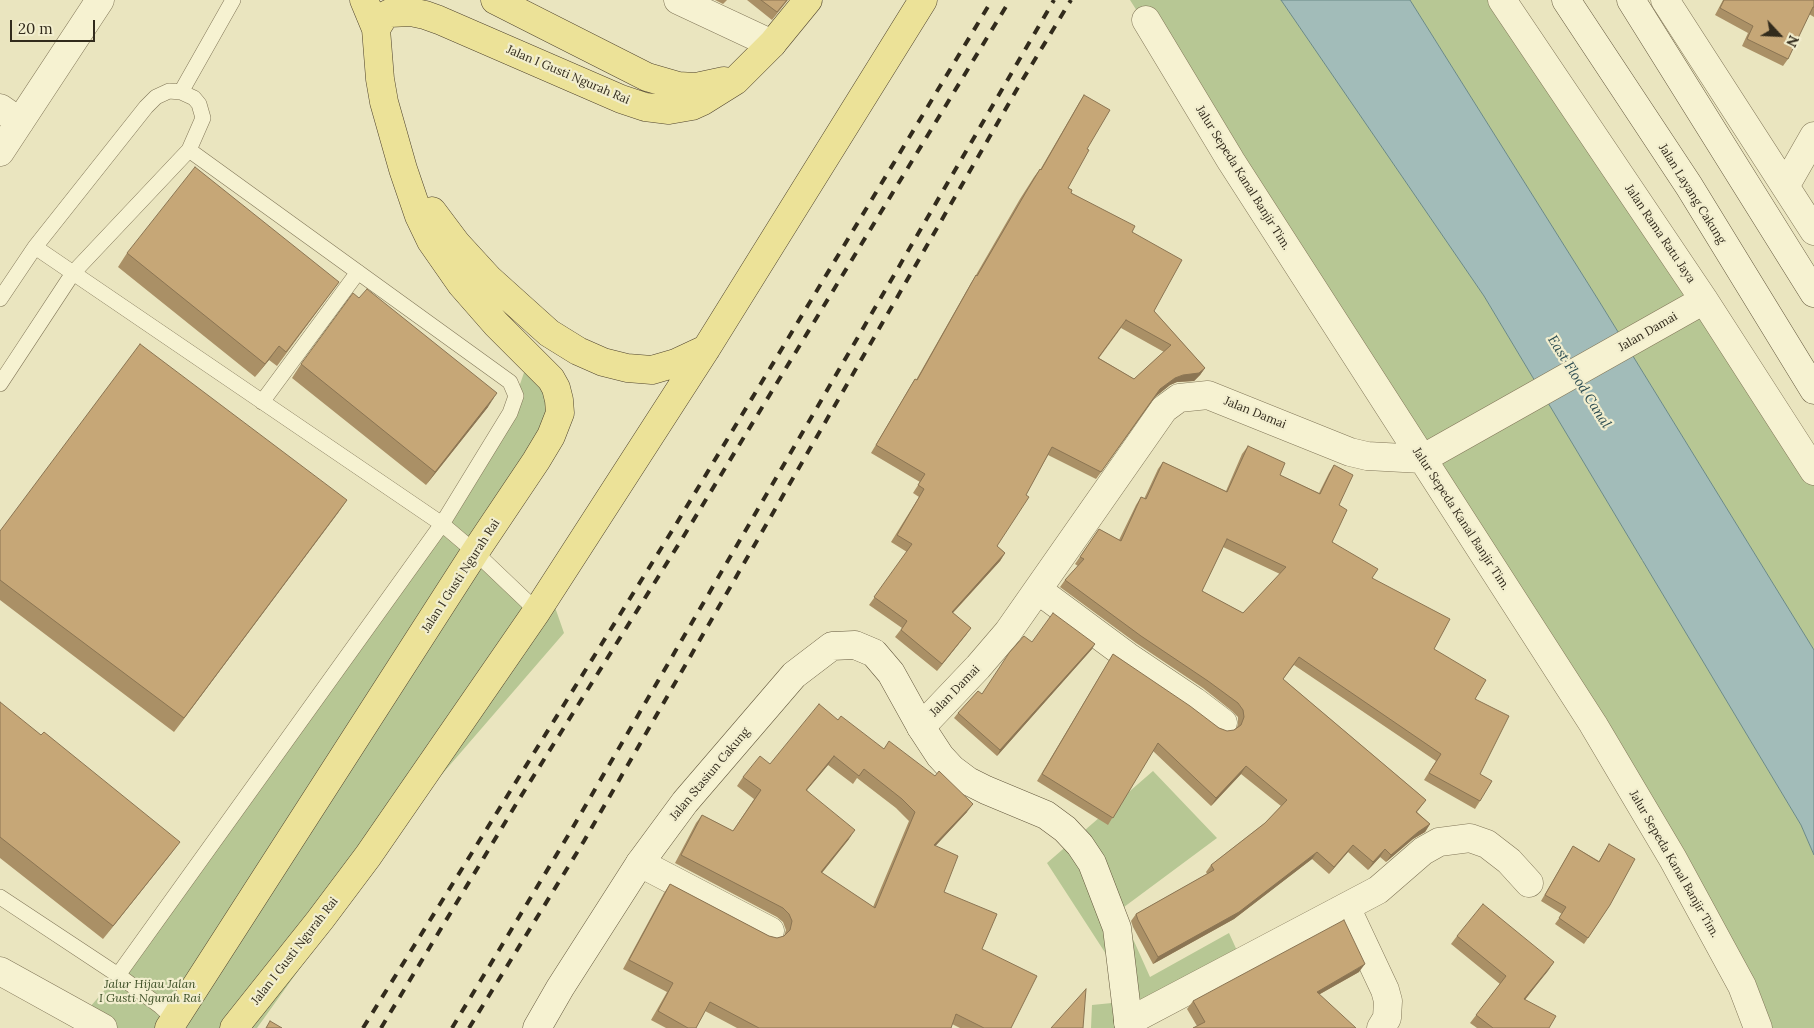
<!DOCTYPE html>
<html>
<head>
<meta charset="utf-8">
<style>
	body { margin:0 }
	#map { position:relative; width:1814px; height:1028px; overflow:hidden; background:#eae5bf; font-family:Lora,serif }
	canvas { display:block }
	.north { position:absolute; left:1754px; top:10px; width:50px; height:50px; -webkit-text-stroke:4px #f2eece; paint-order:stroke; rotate:115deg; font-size:14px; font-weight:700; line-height:20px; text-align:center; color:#322b1c }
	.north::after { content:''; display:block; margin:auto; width:18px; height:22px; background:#322b1c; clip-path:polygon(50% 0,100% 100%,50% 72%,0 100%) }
	.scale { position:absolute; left:10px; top:20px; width:85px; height:22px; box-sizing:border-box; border:2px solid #322b1c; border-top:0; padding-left:6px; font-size:15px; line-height:18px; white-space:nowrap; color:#322b1c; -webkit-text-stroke:4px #f2eece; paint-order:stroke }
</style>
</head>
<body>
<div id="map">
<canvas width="1814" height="1028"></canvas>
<div class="north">N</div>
<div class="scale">20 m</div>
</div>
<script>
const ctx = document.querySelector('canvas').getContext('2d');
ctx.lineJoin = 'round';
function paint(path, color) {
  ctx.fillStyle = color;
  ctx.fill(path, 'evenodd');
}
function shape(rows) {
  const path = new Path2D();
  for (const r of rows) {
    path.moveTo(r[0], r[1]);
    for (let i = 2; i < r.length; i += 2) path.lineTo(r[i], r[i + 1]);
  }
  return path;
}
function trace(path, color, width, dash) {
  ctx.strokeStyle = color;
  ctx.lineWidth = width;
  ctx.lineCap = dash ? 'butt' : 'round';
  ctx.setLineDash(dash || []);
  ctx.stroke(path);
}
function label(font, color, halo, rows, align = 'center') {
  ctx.font = font + ' Lora,serif';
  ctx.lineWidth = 4.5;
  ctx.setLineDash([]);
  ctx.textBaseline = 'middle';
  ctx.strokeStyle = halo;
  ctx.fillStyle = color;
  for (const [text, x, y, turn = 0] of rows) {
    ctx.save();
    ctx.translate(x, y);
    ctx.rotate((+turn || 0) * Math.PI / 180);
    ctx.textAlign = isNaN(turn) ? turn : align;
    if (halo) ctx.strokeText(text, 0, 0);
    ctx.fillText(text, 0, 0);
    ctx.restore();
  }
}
paint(shape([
	[1130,0,1281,0,1484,296,1801,825,1814,855,1814,1028,1758,1028,1422,459],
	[1410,0,1502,0,1814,471,1814,650,1599,301],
	[529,358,559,400,475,552,537,611,549,590,564,633,424,795,257,1028,103,1028,82,1016,118,975,442,524,516,396],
	[1153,771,1217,838,1120,910,1150,977,1229,933,1239,955,1144,1028,1091,1028,1092,1005,1112,1003,1106,954,1047,863]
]), '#b7c794');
const water = shape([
	[1281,0,1410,0,1599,301,1814,650,1814,855,1801,825,1484,296,1281,0]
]);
paint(water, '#a2bcb9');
trace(water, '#6a8987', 1);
const lane = shape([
	[181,92,233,0],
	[35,247,442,524,475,552,537,611],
	[0,299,35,247,146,107,156,97,169,91,181,92,194,98,199,104,203,118,189,150,73,273,0,384],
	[262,402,358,272],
	[0,897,118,975,160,1006,175,1020],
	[118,975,442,524,510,413,516,396,510,382,189,150]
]);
const street = shape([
	[678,0,772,44],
	[1502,0,1704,300,1814,471],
	[1665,0,1814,231],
	[1146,20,1231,161,1593,724,1673,859,1742,986,1758,1028],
	[0,108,20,122],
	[0,152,100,0],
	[1786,185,1814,136],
	[1038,590,1127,656,1194,701,1223,723],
	[921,727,978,667,1008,632,1164,409,1179,398,1208,395,1350,452,1367,456,1422,459,1704,300],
	[640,863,770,931],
	[1346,907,1385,990,1388,1001,1387,1018,1381,1028],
	[0,971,103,1028],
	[1128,1022,1378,890,1423,851,1439,842,1470,838,1487,844,1509,861,1529,883]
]);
const secondary = shape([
	[1566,0,1689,186,1814,390],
	[1631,0,1814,293],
	[537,1028,560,988,640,863,685,802,794,675,832,646,855,645,874,653,891,673,921,727,940,756,952,769,968,781,986,790,1046,815,1065,829,1080,845,1092,863,1117,928,1129,1028]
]);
const primary = shape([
	[495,0,647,77,678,86,696,87,724,81],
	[376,29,384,16,390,13,411,12,425,15,439,20,621,99,645,107,669,110,692,106,703,101,735,81,772,44,808,0],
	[432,211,456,243,489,279,549,333,578,351,603,362,627,368,652,370,676,363,706,349],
	[169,1028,475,552,536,461,551,436,560,413,559,400,556,388,551,379,496,324,461,284,431,241,419,216,403,169,384,102,380,79,376,29,364,0],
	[234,1028,320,920,368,856,537,611,706,349,923,0]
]);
trace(lane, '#817658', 16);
trace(street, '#817658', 29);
trace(secondary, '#63573c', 29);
trace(primary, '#4f432d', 29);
trace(lane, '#f6f2d1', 15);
trace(street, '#f6f2d1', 28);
trace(secondary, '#f6f2d1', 28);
trace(primary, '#ece298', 28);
trace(shape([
	[363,1028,675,526,992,0],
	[381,1028,518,801,685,534,1010,0],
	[452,1028,569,834,1054,0],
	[469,1028,584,841,1020,84,1071,0]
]), '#322b1c', 4, [9, 9]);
paint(shape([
	[715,0,727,0,723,4],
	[747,0,788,0,772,20],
	[1723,0,1814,0,1814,17,1809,14,1788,59,1783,66,1742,46,1748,33,1715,15],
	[1084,95,1087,149,1068,188,1071,193,1132,232,1154,311,1205,368,1200,375,1194,381,1177,382,1170,385,1155,397,1096,479,1048,455,997,546,1005,553,1000,561,953,613,971,628,937,671,895,637,902,628,869,605,907,552,891,542,919,497,913,493,920,482,871,453,910,387,915,379,916,380,971,283,976,275,1020,199,1034,177,1040,169,1040,170,1079,103],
	[1121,328,1164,352,1134,379,1099,358],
	[127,253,339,282,277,366,269,360,255,377,118,267],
	[359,298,488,407,426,485,292,378,301,364],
	[1248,446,1280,475,1319,493,1329,473,1334,465,1339,505,1332,542,1372,578,1434,649,1475,699,1480,774,1480,801,1475,809,1424,780,1436,761,1294,665,1283,679,1426,800,1417,812,1430,824,1425,832,1413,839,1386,862,1380,857,1368,870,1348,852,1329,874,1312,859,1234,919,1153,964,1133,927,1131,921,1136,914,1207,874,1206,872,1211,865,1265,823,1281,806,1241,774,1211,806,1153,751,1108,825,1037,781,1113,654,1219,728,1227,731,1234,730,1237,727,1238,724,1238,717,1232,711,1203,688,1136,643,1060,587,1065,580,1078,566,1075,564,1099,529,1119,540,1136,505,1141,497,1144,499,1158,469,1163,462,1226,491,1242,454],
	[1223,547,1280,574,1243,613,1202,591],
	[347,500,174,732,0,600,0,531],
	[1032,642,1092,649,997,756,954,718,958,713,982,694],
	[0,702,170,855,103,939,0,858],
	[838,720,884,749,967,812,935,846,944,892,982,949,1011,1028,960,1028,952,1024,951,1028,737,1028,705,1011,696,1028,666,1028,651,1020,667,992,623,969,664,893,670,884,769,936,777,938,784,936,786,930,783,922,777,917,675,863,696,823,702,815,733,831,754,799,737,786,743,777,770,764],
	[828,765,853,784,857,778,896,808,909,821,873,907,822,873,849,839,807,790],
	[1609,844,1610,905,1584,944,1555,924,1562,914,1541,901,1573,846,1599,861],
	[1457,936,1554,962,1525,1000,1549,1028,1477,1028,1470,1023,1500,984,1451,944],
	[1359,972,1320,994,1197,1026,1187,1009,1193,1001]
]), '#aa9066');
paint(shape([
	[279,346,269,360,255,377,265,364],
	[1205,368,1200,375,1194,381,1177,382,1170,385,1155,397,1096,479,1160,389,1175,378],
	[497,393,488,407,426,485,435,472],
	[347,500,338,513,174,732,184,718],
	[1005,553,1000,561,947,619,952,612],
	[971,628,966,635,937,671,942,664],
	[1095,644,1092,649,997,756,1000,750],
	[834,756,828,765,800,798,806,790],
	[1246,766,1241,774,1211,806,1216,798],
	[973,804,967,812,928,854,934,845],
	[1430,824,1425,832,1413,839,1386,862,1391,855,1418,832],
	[855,830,849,839,815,881,821,872],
	[180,842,170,855,103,939,113,926],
	[1353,845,1348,852,1329,874,1334,867],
	[1385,849,1380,857,1368,870,1373,862],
	[1317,852,1312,859,1234,919,1153,964,1158,957],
	[1554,962,1548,971,1518,1008,1524,999],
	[1365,964,1359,972,1311,999,1317,992]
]), '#8b7553');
const building = shape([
	[761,0,787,0,777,12,761,0],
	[1724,0,1814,0,1814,7,1813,7,1788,59,1747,39,1753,26,1720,8,1724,0],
	[1084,95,1110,110,1087,149,1089,150,1068,188,1072,190,1071,193,1135,226,1132,232,1182,260,1154,311,1205,368,1199,373,1183,375,1175,378,1160,389,1101,472,1052,447,1026,495,1029,497,997,546,1005,553,952,612,971,628,942,664,901,630,907,621,874,597,912,544,897,535,924,489,918,485,925,474,876,445,915,379,917,380,976,275,977,276,1026,192,1040,169,1041,170,1084,95],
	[1126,320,1171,345,1134,379,1098,358,1126,320],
	[195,167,339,282,286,352,279,346,265,364,127,253,195,167],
	[367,289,497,393,435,472,301,364,353,293,359,298,367,289],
	[140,344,347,500,184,718,0,580,0,531,140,344],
	[1248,446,1285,463,1280,475,1320,494,1334,465,1353,475,1339,505,1347,510,1332,542,1378,569,1372,578,1450,619,1434,649,1486,680,1475,699,1509,716,1480,774,1492,781,1480,801,1429,773,1441,754,1299,657,1283,679,1426,800,1416,812,1430,824,1418,832,1391,855,1385,849,1373,862,1353,845,1334,867,1317,852,1239,912,1158,957,1138,920,1136,914,1214,870,1211,865,1265,823,1287,800,1246,766,1216,798,1158,743,1113,818,1042,774,1113,654,1190,706,1219,728,1227,731,1234,730,1241,725,1244,717,1243,710,1238,703,1208,681,1141,636,1065,580,1084,559,1080,557,1099,529,1121,541,1141,497,1146,499,1163,462,1227,492,1248,446],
	[1227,539,1286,567,1243,613,1202,591,1227,539],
	[1053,613,1095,644,1000,750,958,713,978,691,982,694,1009,653,1024,636,1032,642,1053,613],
	[0,702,41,735,44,732,180,842,113,926,0,837,0,702],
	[819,704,838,720,841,716,884,749,889,741,935,776,939,771,973,804,934,845,958,856,944,892,997,914,982,949,1037,976,1011,1028,984,1028,956,1014,951,1028,759,1028,710,1002,696,1028,688,1028,658,1011,673,983,629,960,670,884,769,936,777,938,784,936,790,930,792,921,789,914,783,908,681,855,702,815,733,831,761,790,743,777,760,756,770,764,819,704],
	[834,756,859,776,864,769,902,799,915,812,875,908,821,872,855,830,806,790,834,756],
	[1609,844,1635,859,1610,905,1588,938,1559,918,1566,907,1545,895,1573,846,1599,862,1609,844],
	[1483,904,1554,962,1524,999,1556,1016,1549,1028,1493,1028,1476,1015,1506,976,1457,936,1483,904],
	[1344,920,1365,964,1317,992,1356,1028,1193,1028,1205,1022,1193,1001,1344,920],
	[1086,989,1083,1028,1051,1028,1086,989],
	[270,1021,282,1028,266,1028,270,1021]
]);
paint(building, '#c6a777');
trace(building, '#8b7553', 1);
label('12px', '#322b1c', '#f2eece', [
	["Jalan I Gusti Ngurah Rai",568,75,23],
	["Jalur Sepeda Kanal Banjir Tim.",1243,178,58],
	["Jalan Layang Cakung",1692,194,58],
	["Jalan Rama Ratu Jaya",1660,234,56],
	["Jalan Damai",1648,332,-30],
	["Jalan Damai",1255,413,22],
	["Jalur Sepeda Kanal Banjir Tim.",1461,519,57],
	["Jalan I Gusti Ngurah Rai",461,576,-57],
	["Jalan Damai",955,691,-46],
	["Jalan Stasiun Cakung",710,774,-50],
	["Jalur Sepeda Kanal Banjir Tim.",1674,864,60],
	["Jalan I Gusti Ngurah Rai",295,951,-52]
]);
label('italic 12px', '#3b4d24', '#f2eece', [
	["Jalur Hijau Jalan",150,985],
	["I Gusti Ngurah Rai",150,999]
]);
label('italic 14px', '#2c4c51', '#f2eece', [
	["East Flood Canal",1579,382,58]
]);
</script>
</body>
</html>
